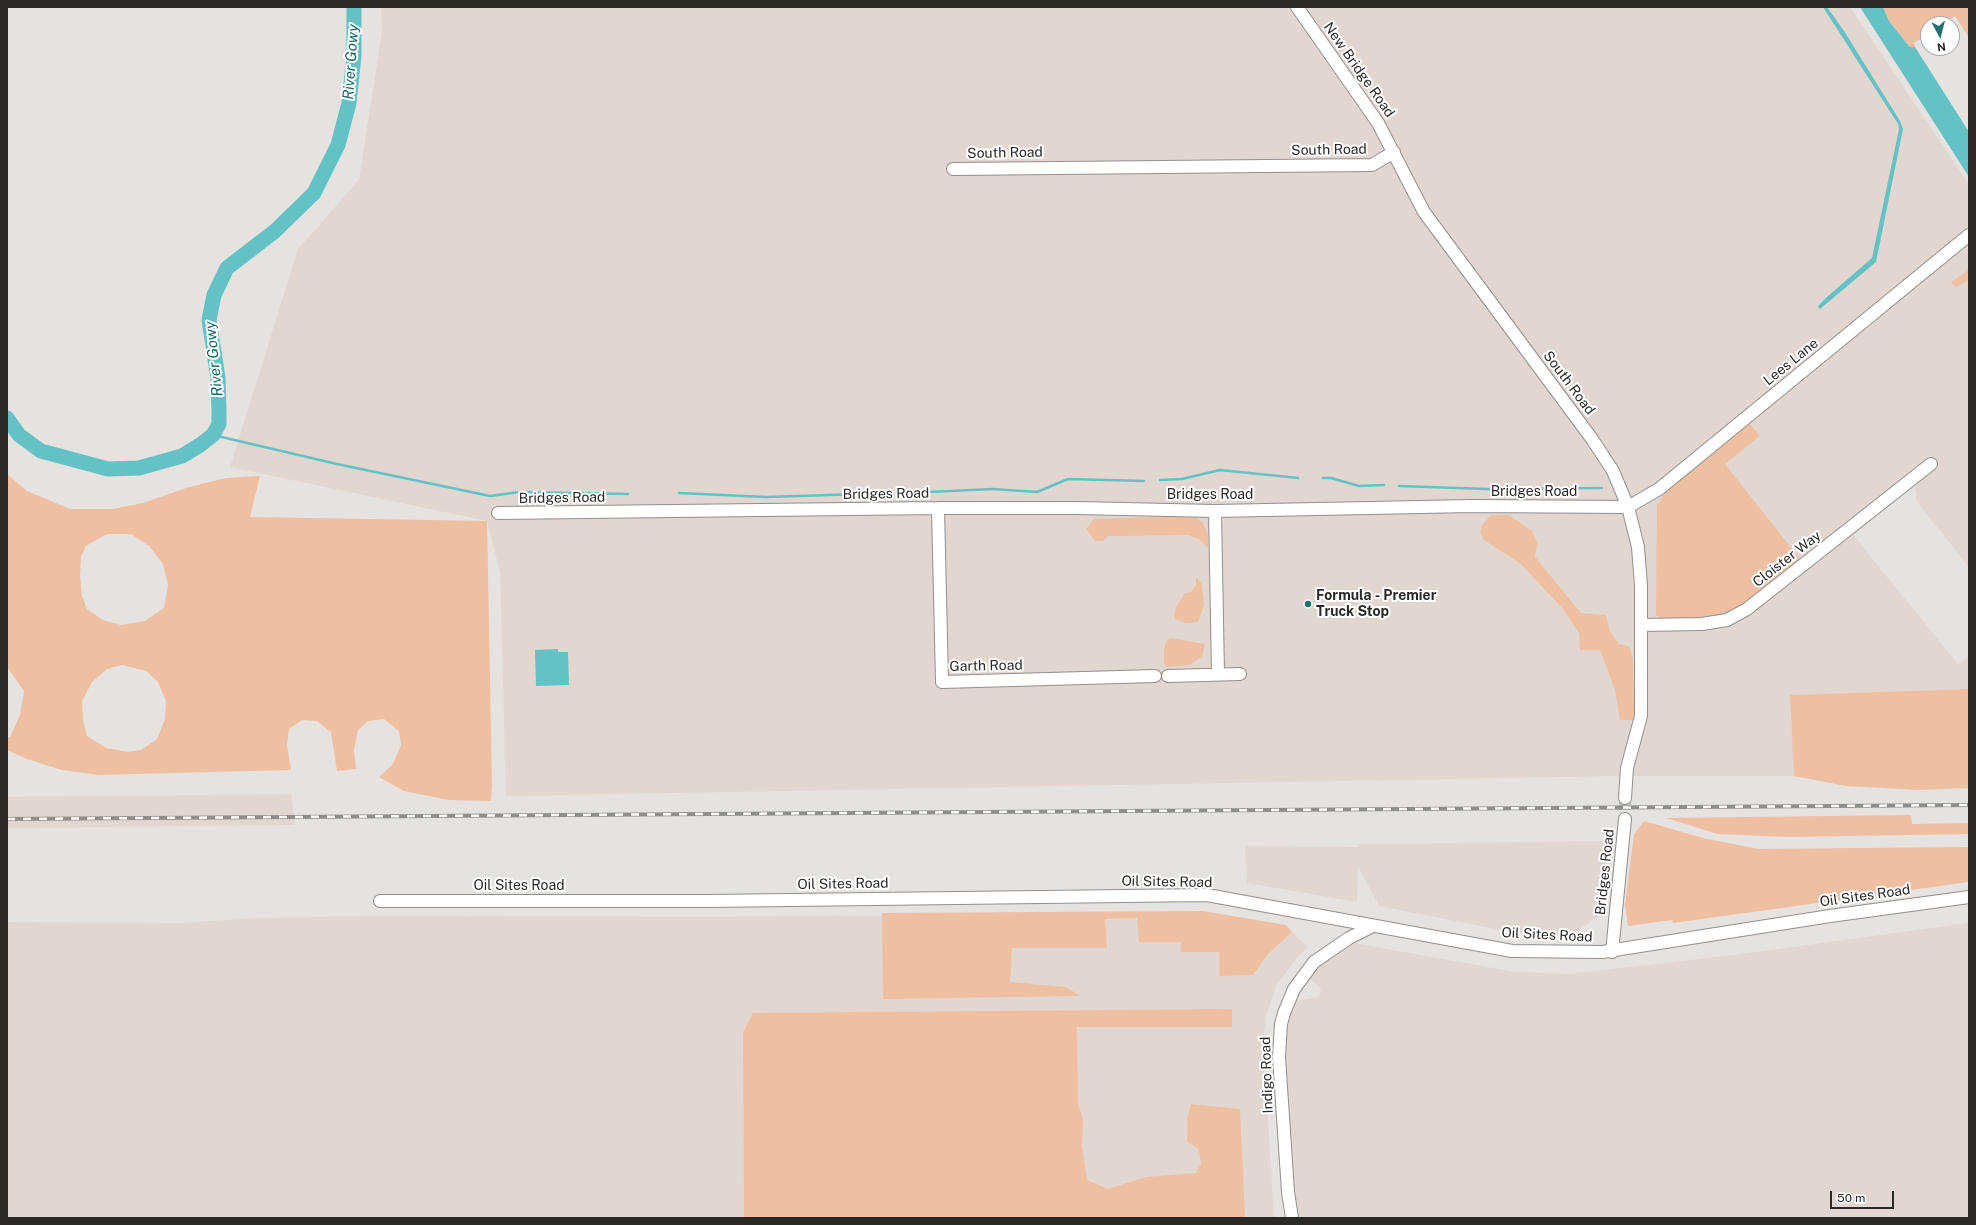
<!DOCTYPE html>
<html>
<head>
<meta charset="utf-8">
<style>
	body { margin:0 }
	#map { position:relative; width:1976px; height:1225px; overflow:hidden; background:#e6e2e0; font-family:"Public Sans",sans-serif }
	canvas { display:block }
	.frame { position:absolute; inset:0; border:8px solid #2a2928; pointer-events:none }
	.north { position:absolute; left:1920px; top:16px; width:40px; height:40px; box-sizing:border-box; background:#fff; border:1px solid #aaa9a9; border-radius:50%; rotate:173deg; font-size:11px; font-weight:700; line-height:16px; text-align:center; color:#2a2928 }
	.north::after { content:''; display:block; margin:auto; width:14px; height:18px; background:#226e70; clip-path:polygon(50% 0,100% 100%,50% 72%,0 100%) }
	.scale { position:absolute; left:1830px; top:1191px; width:64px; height:18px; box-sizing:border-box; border:2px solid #2a2928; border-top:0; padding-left:5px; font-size:12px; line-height:14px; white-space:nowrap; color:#2a2928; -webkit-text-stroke:3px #fff; paint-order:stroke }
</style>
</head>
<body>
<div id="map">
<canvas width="1976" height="1225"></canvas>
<div class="frame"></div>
<div class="north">N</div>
<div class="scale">50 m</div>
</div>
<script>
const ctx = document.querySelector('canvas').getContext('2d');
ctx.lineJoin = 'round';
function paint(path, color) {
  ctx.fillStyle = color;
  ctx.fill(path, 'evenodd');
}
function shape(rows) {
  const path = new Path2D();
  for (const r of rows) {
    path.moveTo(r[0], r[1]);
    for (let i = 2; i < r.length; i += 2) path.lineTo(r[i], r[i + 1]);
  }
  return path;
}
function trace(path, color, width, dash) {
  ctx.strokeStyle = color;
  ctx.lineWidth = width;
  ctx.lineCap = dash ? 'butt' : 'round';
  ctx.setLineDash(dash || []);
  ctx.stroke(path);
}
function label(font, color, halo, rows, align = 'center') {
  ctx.font = font + ' "Public Sans",sans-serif';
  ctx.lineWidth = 4;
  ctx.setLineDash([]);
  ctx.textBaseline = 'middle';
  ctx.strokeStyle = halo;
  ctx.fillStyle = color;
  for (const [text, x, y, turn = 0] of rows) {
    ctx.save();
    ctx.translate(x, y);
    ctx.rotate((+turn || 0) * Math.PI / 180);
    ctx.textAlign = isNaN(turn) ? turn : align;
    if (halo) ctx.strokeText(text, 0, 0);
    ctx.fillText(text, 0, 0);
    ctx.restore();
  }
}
paint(shape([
	[381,7,1850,7,1969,184,1969,567,1917,502,1915,489,1917,484,1853,535,1958,664,1969,656,1969,689,1791,695,1794,776,1618,776,506,796,500,572,487,521,230,467,298,249,359,180,382,31],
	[291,794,295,825,7,828,7,797],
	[1615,841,1610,877,1601,893,1606,904,1605,912,1571,935,1511,932,1379,906,1358,866,1357,902,1247,883,1245,846,1358,847,1359,844],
	[1201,912,1286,927,1308,947,1297,958,1276,986,1266,1016,1263,1042,1274,1218,7,1218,7,922,179,923,258,918,379,916,713,917],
	[1969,923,1969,1218,1297,1218,1292,1181,1284,1050,1289,1020,1295,1001,1319,997,1321,989,1309,978,1315,968,1354,943,1515,972,1569,974,1733,955]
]), '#e2d7d0');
paint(shape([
	[1883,7,1969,7,1969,38,1955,16,1943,24,1928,24,1928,34,1914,43,1915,47,1910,47,1889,21],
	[1969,270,1969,280,1956,287,1951,282],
	[1750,424,1760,436,1725,464,1800,559,1754,598,1735,609,1717,616,1697,618,1661,618,1656,615,1657,505,1670,486],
	[7,474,27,491,70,509,113,509,143,503,189,487,226,478,260,476,250,517,487,521,492,785,491,801,449,800,404,791,379,777,393,764,401,745,399,731,384,719,368,721,358,730,354,750,356,769,337,771,331,732,317,721,302,720,289,729,287,745,291,770,99,775,62,770,27,759,7,750,7,738,10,737,20,715,24,691,7,667],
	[107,534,131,534,149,546,163,564,168,585,164,608,145,621,121,625,103,620,87,609,82,596,80,575,81,556,86,546],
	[122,665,146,671,158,682,166,701,165,719,157,739,141,750,128,752,106,748,87,736,83,720,82,701,92,682,107,669],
	[1491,515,1509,515,1532,531,1537,543,1535,557,1581,613,1606,615,1610,632,1619,644,1630,647,1633,661,1634,720,1620,720,1615,690,1600,650,1580,650,1579,633,1563,609,1521,564,1484,540,1480,532,1483,524],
	[1191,516,1198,519,1203,523,1208,534,1208,548,1199,539,1188,535,1108,536,1103,541,1095,541,1086,529,1094,519],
	[1196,577,1202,584,1204,605,1198,622,1185,623,1175,619,1174,614,1176,607,1185,593,1191,592,1196,585],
	[1170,638,1205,644,1202,656,1190,665,1167,667,1164,663,1164,651,1166,641],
	[1969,689,1969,788,1919,790,1846,786,1794,776,1790,695],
	[1911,815,1912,824,1969,823,1969,834,1790,837,1718,834,1666,818],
	[1644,821,1703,838,1759,849,1969,847,1969,882,1673,923,1672,920,1628,926,1625,905,1634,834],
	[1203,911,1286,925,1292,932,1267,955,1253,975,1219,976,1219,952,1181,952,1181,942,1139,942,1137,918,1105,919,1107,948,1012,948,1010,982,1066,987,1080,996,883,999,882,913],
	[1232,1009,1232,1027,1077,1027,1078,1104,1083,1119,1082,1146,1087,1180,1108,1189,1146,1177,1196,1173,1201,1164,1199,1150,1187,1141,1187,1118,1191,1104,1240,1109,1245,1218,744,1218,743,1033,753,1013]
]), '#efbfa2');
paint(shape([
	[1823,7,1827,7,1844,31,1900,121,1903,129,1876,262,1820,309,1818,307,1820,304,1828,296,1872,258,1899,129,1898,124],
	[1860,7,1883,7,1889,21,1904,40,1910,47,1915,47,1969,132,1969,177],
	[558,649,558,652,568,652,569,685,536,686,535,650]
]), '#64c2c5');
trace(shape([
	[213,435,337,464,490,496,519,492,628,494],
	[1323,478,1331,478,1359,486,1384,485],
	[1160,480,1182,479,1220,470,1298,478],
	[1399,486,1487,489,1602,488],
	[928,492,993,489,1037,492,1068,479,1144,481],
	[679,493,766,497,893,493]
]), '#64c2c5', 2.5);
trace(shape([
	[7,418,19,435,41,451,108,469,139,468,182,456,200,445,213,435,219,424,219,411,218,378,209,320,214,295,227,268,275,231,314,193,338,145,349,103,354,56,354,7]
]), '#64c2c5', 15);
trace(shape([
	[1625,798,1625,819]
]), '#c0bdbb', 12, [12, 6]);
const minor = shape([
	[1297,7,1378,123,1424,212,1592,439,1613,471,1628,507,1638,547,1641,586,1641,716,1627,768,1625,798],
	[953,169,1372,165,1394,152],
	[1628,507,1659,489,1969,235],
	[938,508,942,682,1155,676],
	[1215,511,1218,674],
	[498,513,938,508,1077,508,1215,511,1472,506,1628,507],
	[1641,625,1702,624,1727,620,1747,609,1931,464],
	[1168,676,1240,674],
	[380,901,707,901,1207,895,1512,951,1602,952,1830,916,1969,897],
	[1612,952,1625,819],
	[1292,1218,1288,1192,1279,1057,1281,1024,1284,1013,1294,989,1314,962,1349,938,1373,926]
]);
trace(minor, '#928f8d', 14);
trace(minor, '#fff', 12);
const rail = shape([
	[7,819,1969,805]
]);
trace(rail, '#908e8c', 4);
trace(rail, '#fff', 2.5, [8]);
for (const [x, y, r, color] of [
	[1308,604,4,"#226e70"]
]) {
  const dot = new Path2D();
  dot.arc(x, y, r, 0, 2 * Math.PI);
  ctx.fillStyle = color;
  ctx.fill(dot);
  trace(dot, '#fff', 1.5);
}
label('14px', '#2a2928', '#fff', [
	["New Bridge Road",1359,70,55],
	["South Road",1329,150,-1],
	["South Road",1005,153,-1],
	["Lees Lane",1791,362,-39],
	["South Road",1569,383,53],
	["Bridges Road",1534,492],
	["Bridges Road",886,494,-1],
	["Bridges Road",1210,495],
	["Bridges Road",562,498,-1],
	["Cloister Way",1787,559,-38],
	["Garth Road",986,666,-1],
	["Bridges Road",1605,872,-84],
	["Oil Sites Road",1167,882,1],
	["Oil Sites Road",843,884,-1],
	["Oil Sites Road",519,886],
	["Oil Sites Road",1865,896,-8],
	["Oil Sites Road",1547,935,3],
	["Indigo Road",1267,1075,-92]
]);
label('bold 14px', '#2a2928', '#fff', [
	["Formula - Premier",1316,596],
	["Truck Stop",1316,612]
], 'left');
label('italic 15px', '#146365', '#fff', [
	["River Gowy",351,62,-86],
	["River Gowy",214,359,-96]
]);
</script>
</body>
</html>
